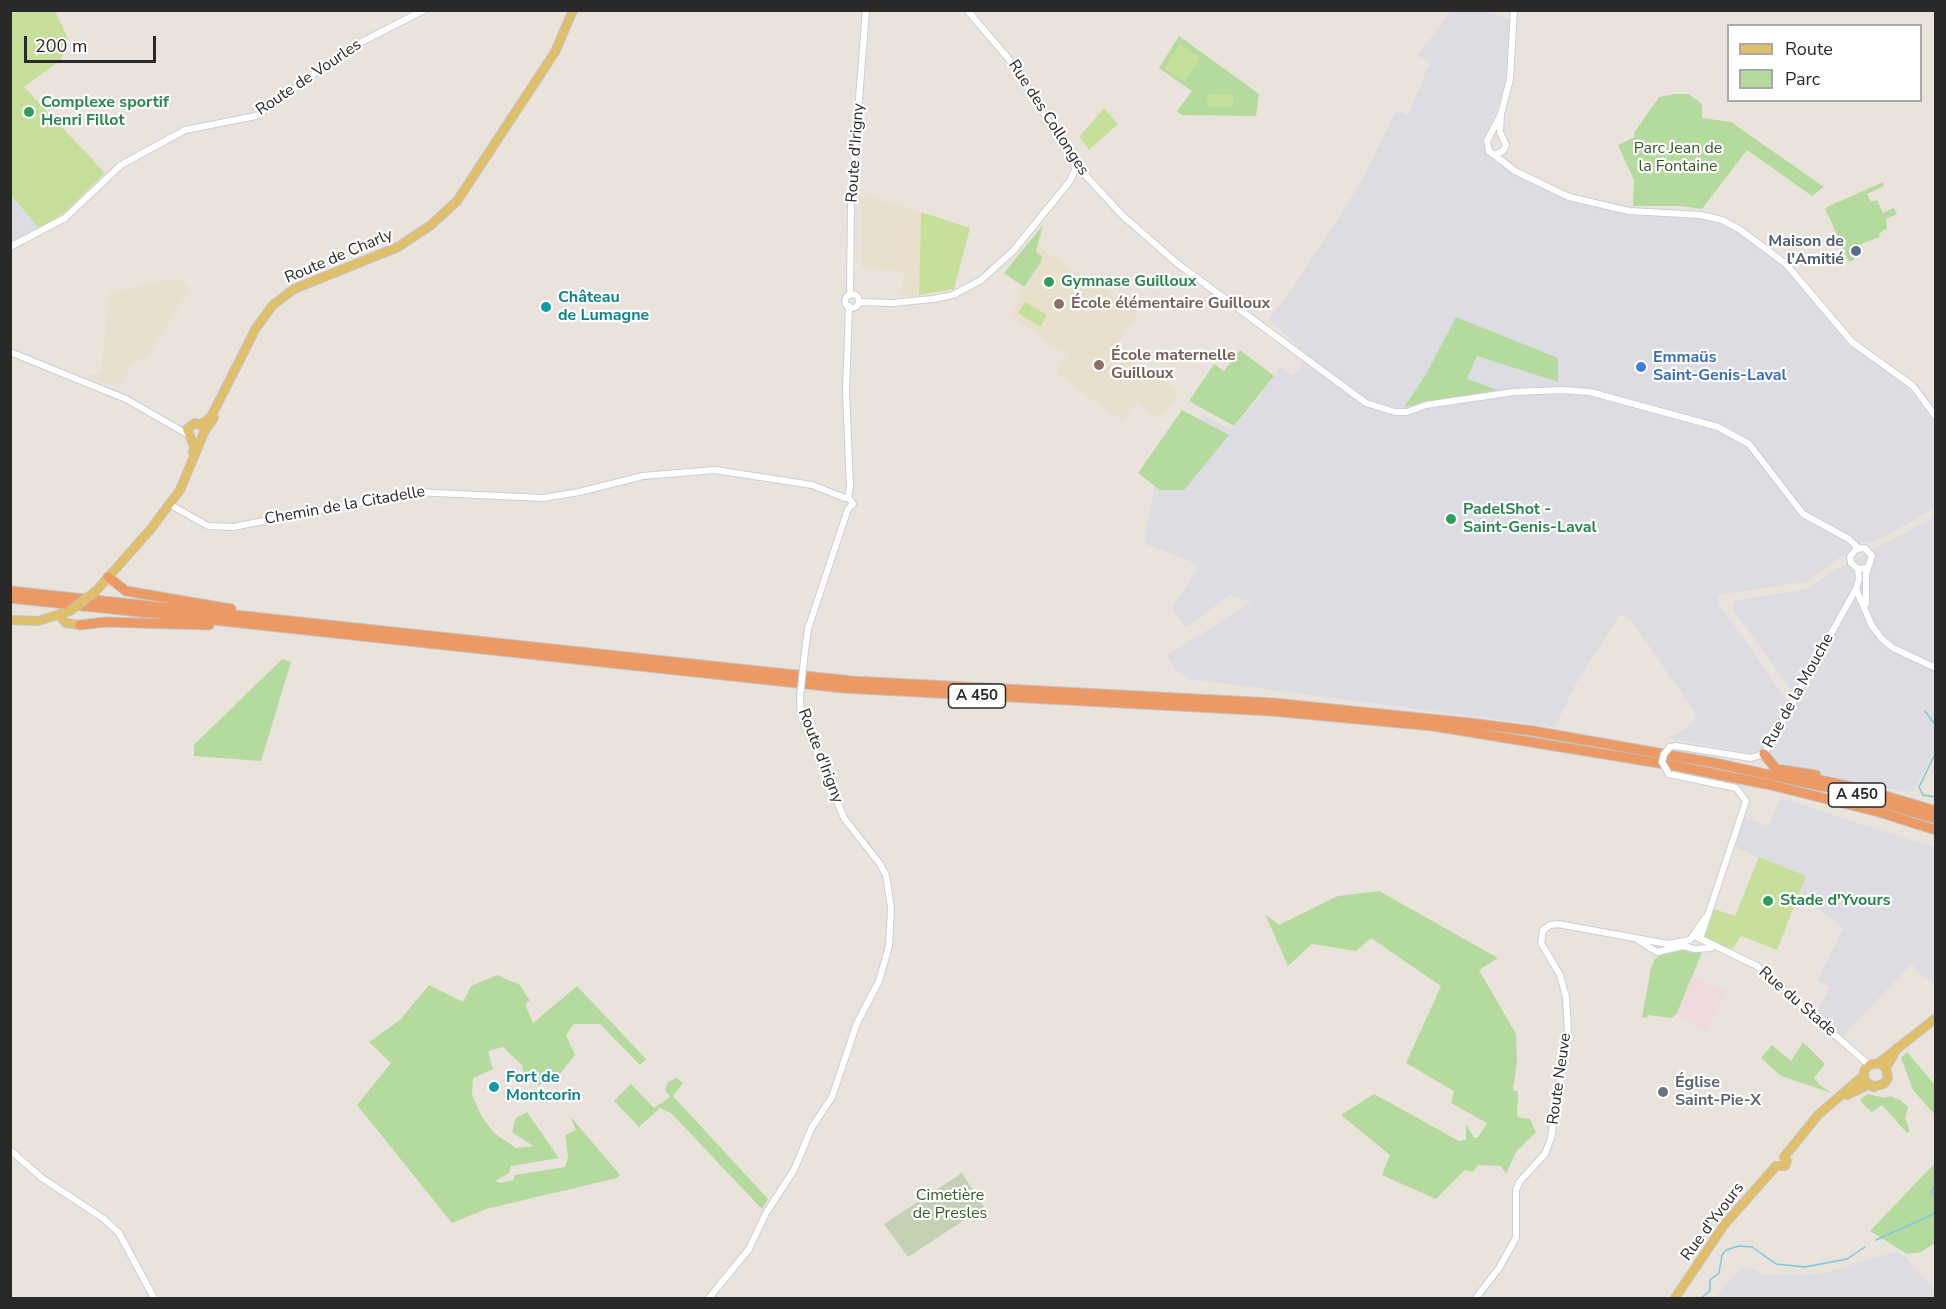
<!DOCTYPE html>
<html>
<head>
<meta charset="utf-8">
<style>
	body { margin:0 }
	#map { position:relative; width:1946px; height:1309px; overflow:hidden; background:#e9e3dc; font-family:"Nunito Sans",sans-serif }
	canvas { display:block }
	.frame { position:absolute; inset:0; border:12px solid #292929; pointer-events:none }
	.legend { position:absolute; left:1727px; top:24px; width:195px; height:78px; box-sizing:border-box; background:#fff; border:2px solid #a9a9a9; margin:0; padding:8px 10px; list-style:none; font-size:18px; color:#292929 }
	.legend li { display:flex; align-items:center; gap:12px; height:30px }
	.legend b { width:30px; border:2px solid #a9a9a9 }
	.scale { position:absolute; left:24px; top:36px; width:132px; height:27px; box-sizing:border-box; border:3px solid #292929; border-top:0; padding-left:8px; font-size:18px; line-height:21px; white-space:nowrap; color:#292929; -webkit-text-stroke:4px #fff; paint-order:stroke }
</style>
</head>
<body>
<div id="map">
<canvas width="1946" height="1309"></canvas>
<div class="frame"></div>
<ul class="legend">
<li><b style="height:8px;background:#e0bf6a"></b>Route</li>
<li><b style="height:16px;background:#b5da9e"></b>Parc</li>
</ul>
<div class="scale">200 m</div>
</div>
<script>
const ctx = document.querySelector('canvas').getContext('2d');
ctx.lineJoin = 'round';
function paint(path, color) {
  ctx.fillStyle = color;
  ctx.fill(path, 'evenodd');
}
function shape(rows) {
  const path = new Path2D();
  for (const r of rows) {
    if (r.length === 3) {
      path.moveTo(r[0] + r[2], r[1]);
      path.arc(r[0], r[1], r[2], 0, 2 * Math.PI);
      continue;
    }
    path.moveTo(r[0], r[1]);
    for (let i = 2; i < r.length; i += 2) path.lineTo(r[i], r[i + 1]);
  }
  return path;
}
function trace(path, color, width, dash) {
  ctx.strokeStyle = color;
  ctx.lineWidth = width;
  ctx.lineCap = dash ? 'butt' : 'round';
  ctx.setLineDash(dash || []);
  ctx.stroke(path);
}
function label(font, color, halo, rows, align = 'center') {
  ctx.font = font + ' "Nunito Sans",sans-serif';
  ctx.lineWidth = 4.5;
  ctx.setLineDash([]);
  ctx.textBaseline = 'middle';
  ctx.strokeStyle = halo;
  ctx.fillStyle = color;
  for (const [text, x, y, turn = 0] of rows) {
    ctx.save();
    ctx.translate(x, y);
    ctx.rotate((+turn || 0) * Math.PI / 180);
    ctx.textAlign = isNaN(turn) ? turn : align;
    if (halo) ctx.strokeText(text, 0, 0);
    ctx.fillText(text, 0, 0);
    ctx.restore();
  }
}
paint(shape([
	[1451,11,1485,11,1509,19,1506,74,1502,95,1489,128,1491,159,1556,196,1635,216,1690,217,1713,221,1734,230,1783,266,1849,345,1904,383,1935,424,1935,508,1874,542,1862,542,1805,582,1717,595,1719,604,1789,703,1764,750,1756,754,1668,738,1686,729,1697,716,1632,621,1620,614,1574,687,1555,727,1190,679,1176,670,1166,656,1252,602,1230,595,1186,627,1172,608,1198,567,1190,561,1144,543,1155,481,1202,414,1231,430,1258,399,1280,367,1293,376,1309,355,1269,319,1293,288,1363,179,1396,110,1408,116,1430,62,1418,55],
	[1456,317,1558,382,1477,356,1467,379,1496,390,1404,407,1425,376],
	[10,195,39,229,11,242,10,242],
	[1935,517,1935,750,1913,792,1872,786,1772,761,1768,757,1775,739,1797,698,1732,608,1734,601,1808,589,1837,569],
	[1781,798,1935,848,1935,982,1918,973,1912,964,1841,1037,1815,1015,1830,987,1817,980,1843,928,1799,894,1805,876,1732,846,1743,816,1768,826],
	[1899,1251,1935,1289,1935,1298,1716,1298,1724,1286,1743,1268,1756,1270,1760,1275,1821,1274]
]), '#dddce2');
paint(shape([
	[856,193,921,212,919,295,900,297,904,272,861,268,862,207,856,202],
	[1039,247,1138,312,1113,349,1179,391,1160,419,1137,402,1122,421,1056,373,1067,356,1011,316,1024,287,1041,262,1036,252],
	[178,278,190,288,146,359,134,361,119,387,84,375,101,373,109,293]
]), '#e9dfcd');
paint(shape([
	[1693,976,1726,991,1708,1030,1703,1031,1677,1013]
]), '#efdadc');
paint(shape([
	[1179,36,1259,94,1256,116,1182,115,1177,111,1192,91,1159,68],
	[1675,94,1689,94,1702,104,1702,118,1731,122,1824,187,1812,196,1747,150,1702,209,1681,206,1633,206,1634,180,1618,145,1635,137,1634,133,1659,97],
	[1883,182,1884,186,1867,194,1871,202,1877,200,1883,213,1894,208,1897,214,1886,219,1887,228,1879,234,1880,237,1850,248,1855,259,1849,262,1825,208],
	[1043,225,1036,252,1042,256,1041,262,1024,287,1004,273],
	[1456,317,1558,358,1558,382,1477,356,1467,379,1498,390,1404,407,1425,376],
	[1240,350,1274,376,1234,426,1189,401,1214,364,1224,371],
	[1182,410,1229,435,1184,490,1160,490,1138,473],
	[282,659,291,662,261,761,194,756,194,745],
	[1379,891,1498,958,1479,970,1516,1034,1517,1061,1513,1090,1518,1092,1517,1117,1530,1119,1536,1132,1516,1152,1506,1174,1501,1166,1478,1165,1473,1172,1465,1170,1436,1199,1382,1175,1390,1155,1341,1115,1374,1094,1459,1141,1466,1140,1466,1124,1474,1138,1478,1137,1487,1123,1451,1103,1454,1091,1406,1063,1441,986,1371,938,1356,951,1312,944,1288,966,1265,914,1279,925,1338,896],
	[1679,949,1693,953,1702,952,1677,1013,1672,1018,1648,1015,1647,1018,1642,1017,1651,968,1655,959,1667,950],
	[497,975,520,985,530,1001,525,1004,533,1023,577,986,646,1059,640,1065,600,1024,574,1024,566,1035,575,1055,556,1079,539,1085,524,1075,522,1065,503,1047,488,1051,493,1069,473,1078,472,1095,482,1117,494,1133,516,1148,533,1146,512,1132,516,1118,527,1112,559,1158,511,1166,509,1173,495,1181,501,1183,513,1180,515,1175,565,1167,568,1157,565,1135,576,1130,570,1116,620,1175,617,1178,486,1209,452,1223,357,1105,391,1063,369,1042,400,1020,429,985,463,1002,471,986],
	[1803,1042,1825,1064,1814,1078,1820,1085,1832,1093,1781,1076,1761,1058,1772,1045,1791,1061],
	[1907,1052,1935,1085,1935,1115,1913,1090,1901,1058],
	[677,1078,683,1083,673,1096,768,1199,762,1209,671,1113,660,1108,639,1127,614,1101,631,1084,654,1108,670,1097,665,1090,668,1082],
	[1868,1094,1885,1098,1890,1096,1900,1100,1908,1107,1905,1118,1910,1131,1907,1133,1882,1105,1872,1112,1864,1105,1860,1100],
	[1935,1163,1935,1243,1921,1252,1907,1254,1870,1231]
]), '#b5da9e');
paint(shape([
	[962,1173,984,1207,908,1257,884,1224]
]), '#c4d1b5');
paint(shape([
	[11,11,55,11,68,38,61,60,24,87,105,173,65,212,39,229,11,195],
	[1180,44,1200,58,1185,81,1164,68],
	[1208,94,1233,95,1233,107,1207,106],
	[1104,108,1118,124,1089,150,1079,137],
	[921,212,970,228,954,289,919,295],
	[1025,302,1047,315,1040,327,1018,313],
	[1759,857,1806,876,1777,950,1741,936,1732,950,1707,941,1704,934,1714,909,1735,916]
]), '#c6e09b');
trace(shape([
	[1925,711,1936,726],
	[1936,752,1919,787,1923,795,1936,797],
	[1936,1183,1931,1192,1936,1197],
	[1876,1240,1936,1213],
	[1701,1298,1710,1291,1710,1280,1719,1273,1722,1255,1726,1250,1739,1246,1752,1247,1776,1264,1805,1267,1847,1259,1865,1247]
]), '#7ac9e0', 1.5);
const minor = shape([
	[967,10,1013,64,1077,166,1122,215,1178,264,1366,403,1395,412,1407,412,1426,405,1514,392,1562,390,1590,392,1718,427,1749,444,1803,514,1849,539,1858,548],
	[1514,10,1510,79,1501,114,1487,141,1489,151,1515,171,1569,197,1629,211,1701,215,1722,220,1739,229,1786,264,1852,342,1913,386,1936,417],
	[1496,154,1503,151,1506,145,1500,132,1501,114],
	[10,247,65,218,121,165,185,130,256,116,348,49,424,10],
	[852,301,7],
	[850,295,851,202,866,10],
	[859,302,892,303,933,299,953,295,981,280,1013,251,1070,181,1077,166],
	[10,352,126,399,187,434],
	[169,504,208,526,233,527,414,492,543,498,579,492,643,476,715,470,812,485,845,498],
	[1856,589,1872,626,1882,639,1893,648,1936,668],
	[1866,604,1866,574,1872,556,1865,548,1856,549,1850,557,1851,563,1858,569,1867,568],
	[804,660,808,629,848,509,853,504,848,497,850,487,846,392,849,306],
	[1670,747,1676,746,1751,758,1764,754,1856,589,1859,579,1858,569],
	[1669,774,1736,788,1746,801,1700,939],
	[1697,937,1757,966,1869,1065],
	[1638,940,1657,952,1683,946,1695,949,1711,948],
	[10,1150,42,1178,104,1219,119,1233,154,1298],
	[709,1298,749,1249,766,1213,794,1170,812,1127,832,1097,857,1023,879,981,889,946,891,908,886,875,880,864,844,818,801,715,800,697],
	[1476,1298,1499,1268,1516,1238,1516,1190,1520,1181,1545,1154,1551,1138,1568,1032,1566,997,1560,975,1541,943,1543,930,1550,925,1558,924,1668,944,1690,940,1705,918]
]);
const major = shape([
	[201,424,211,417,256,328,273,305,294,289,398,247,431,225,457,201,555,52,573,10],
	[193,453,194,446,187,429,195,423,203,426],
	[96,591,150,530,180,490,205,430,214,418],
	[60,616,66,623,80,625],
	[10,620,38,621,70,611],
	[1879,1063,1936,1018],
	[1886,1068,1879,1063,1869,1065,1864,1071,1865,1081,1874,1087,1885,1083,1888,1078,1886,1068,1897,1048],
	[1847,1095,1868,1085],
	[1784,1157,1818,1115,1863,1076],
	[1776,1166,1785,1166,1787,1161,1784,1157],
	[1675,1298,1724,1225,1776,1166]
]);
const highway = shape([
	[108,577,126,591,231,609],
	[10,591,852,681,1273,703,1470,723,1533,731,1715,763,1830,788,1936,819],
	[10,598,843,688,1271,711,1433,726,1671,765,1771,785,1879,812,1936,830],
	[80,625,105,622,209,625],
	[1764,754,1776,769,1816,775],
	[1810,778,1862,789,1936,811]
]);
trace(minor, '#caced9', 8);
trace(major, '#c3c3c3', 10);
trace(highway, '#c3c3c3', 11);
trace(minor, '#fff', 6);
trace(major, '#e0bf6a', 8);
trace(highway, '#eb9965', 9);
const minorBridge = shape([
	[800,697,804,660],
	[1669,774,1662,762,1664,754,1670,747]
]);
const majorBridge = shape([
	[70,611,96,591]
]);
trace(minorBridge, '#caced9', 8, []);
trace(majorBridge, '#c3c3c3', 10, []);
trace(minorBridge, '#fff', 6);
trace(majorBridge, '#e0bf6a', 8);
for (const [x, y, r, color] of [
	[29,112,6,"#2e9e5b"],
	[1856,251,6,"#5c6f8a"],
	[1049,282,6,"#2e9e5b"],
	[1059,304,6,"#8d6e63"],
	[546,307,6,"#0f9aa8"],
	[1099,365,6,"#8d6e63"],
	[1641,367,6,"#3f7fe0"],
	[1451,519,6,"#2e9e5b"],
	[1768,901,6,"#2e9e5b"],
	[494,1087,6,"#0f9aa8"],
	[1663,1092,6,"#6b7280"]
]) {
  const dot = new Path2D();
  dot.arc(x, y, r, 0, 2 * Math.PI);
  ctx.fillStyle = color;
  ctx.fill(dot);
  trace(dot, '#fff', 2);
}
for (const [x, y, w] of [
	[977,696,57],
	[1857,795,57]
]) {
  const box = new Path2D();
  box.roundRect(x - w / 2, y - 12, w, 24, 4.5);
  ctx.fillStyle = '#fff';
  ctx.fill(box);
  trace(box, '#292929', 1.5);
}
label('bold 15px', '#292929', null, [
	["A 450",977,696],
	["A 450",1857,795]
]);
label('16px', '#292929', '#fff', [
	["Route de Vourles",309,78,-34],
	["Rue des Collonges",1048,118,57],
	["Route d'Irigny",856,153,-86],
	["Route de Charly",339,257,-23],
	["Chemin de la Citadelle",345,506,-10],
	["Rue de la Mouche",1799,691,-61],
	["Route d'Irigny",820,756,69],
	["Rue du Stade",1797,1002,41],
	["Route Neuve",1560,1079,-82],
	["Rue d'Yvours",1713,1222,-53]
]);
label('bold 16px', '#27864d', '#fff', [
	["Complexe sportif",41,103],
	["Henri Fillot",41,121],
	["Gymnase Guilloux",1061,282],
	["PadelShot -",1463,510],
	["Saint-Genis-Laval",1463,528],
	["Stade d'Yvours",1780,901]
], 'left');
label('16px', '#315c22', '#fff', [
	["Parc Jean de",1678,149],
	["la Fontaine",1678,167],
	["Cimetière",950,1196],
	["de Presles",950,1214]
]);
label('bold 16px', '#4e5e75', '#fff', [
	["Maison de",1844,242],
	["l'Amitié",1844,260]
], 'right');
label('bold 16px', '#0d838f', '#fff', [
	["Château",558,298],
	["de Lumagne",558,316],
	["Fort de",506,1078],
	["Montcorin",506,1096]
], 'left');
label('bold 16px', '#785e54', '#fff', [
	["École élémentaire Guilloux",1071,304],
	["École maternelle",1111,356],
	["Guilloux",1111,374]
], 'left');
label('bold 16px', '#366cbe', '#fff', [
	["Emmaüs",1653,358],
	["Saint-Genis-Laval",1653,376]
], 'left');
label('bold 16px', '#5b616d', '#fff', [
	["Église",1675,1083],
	["Saint-Pie-X",1675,1101]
], 'left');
</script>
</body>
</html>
